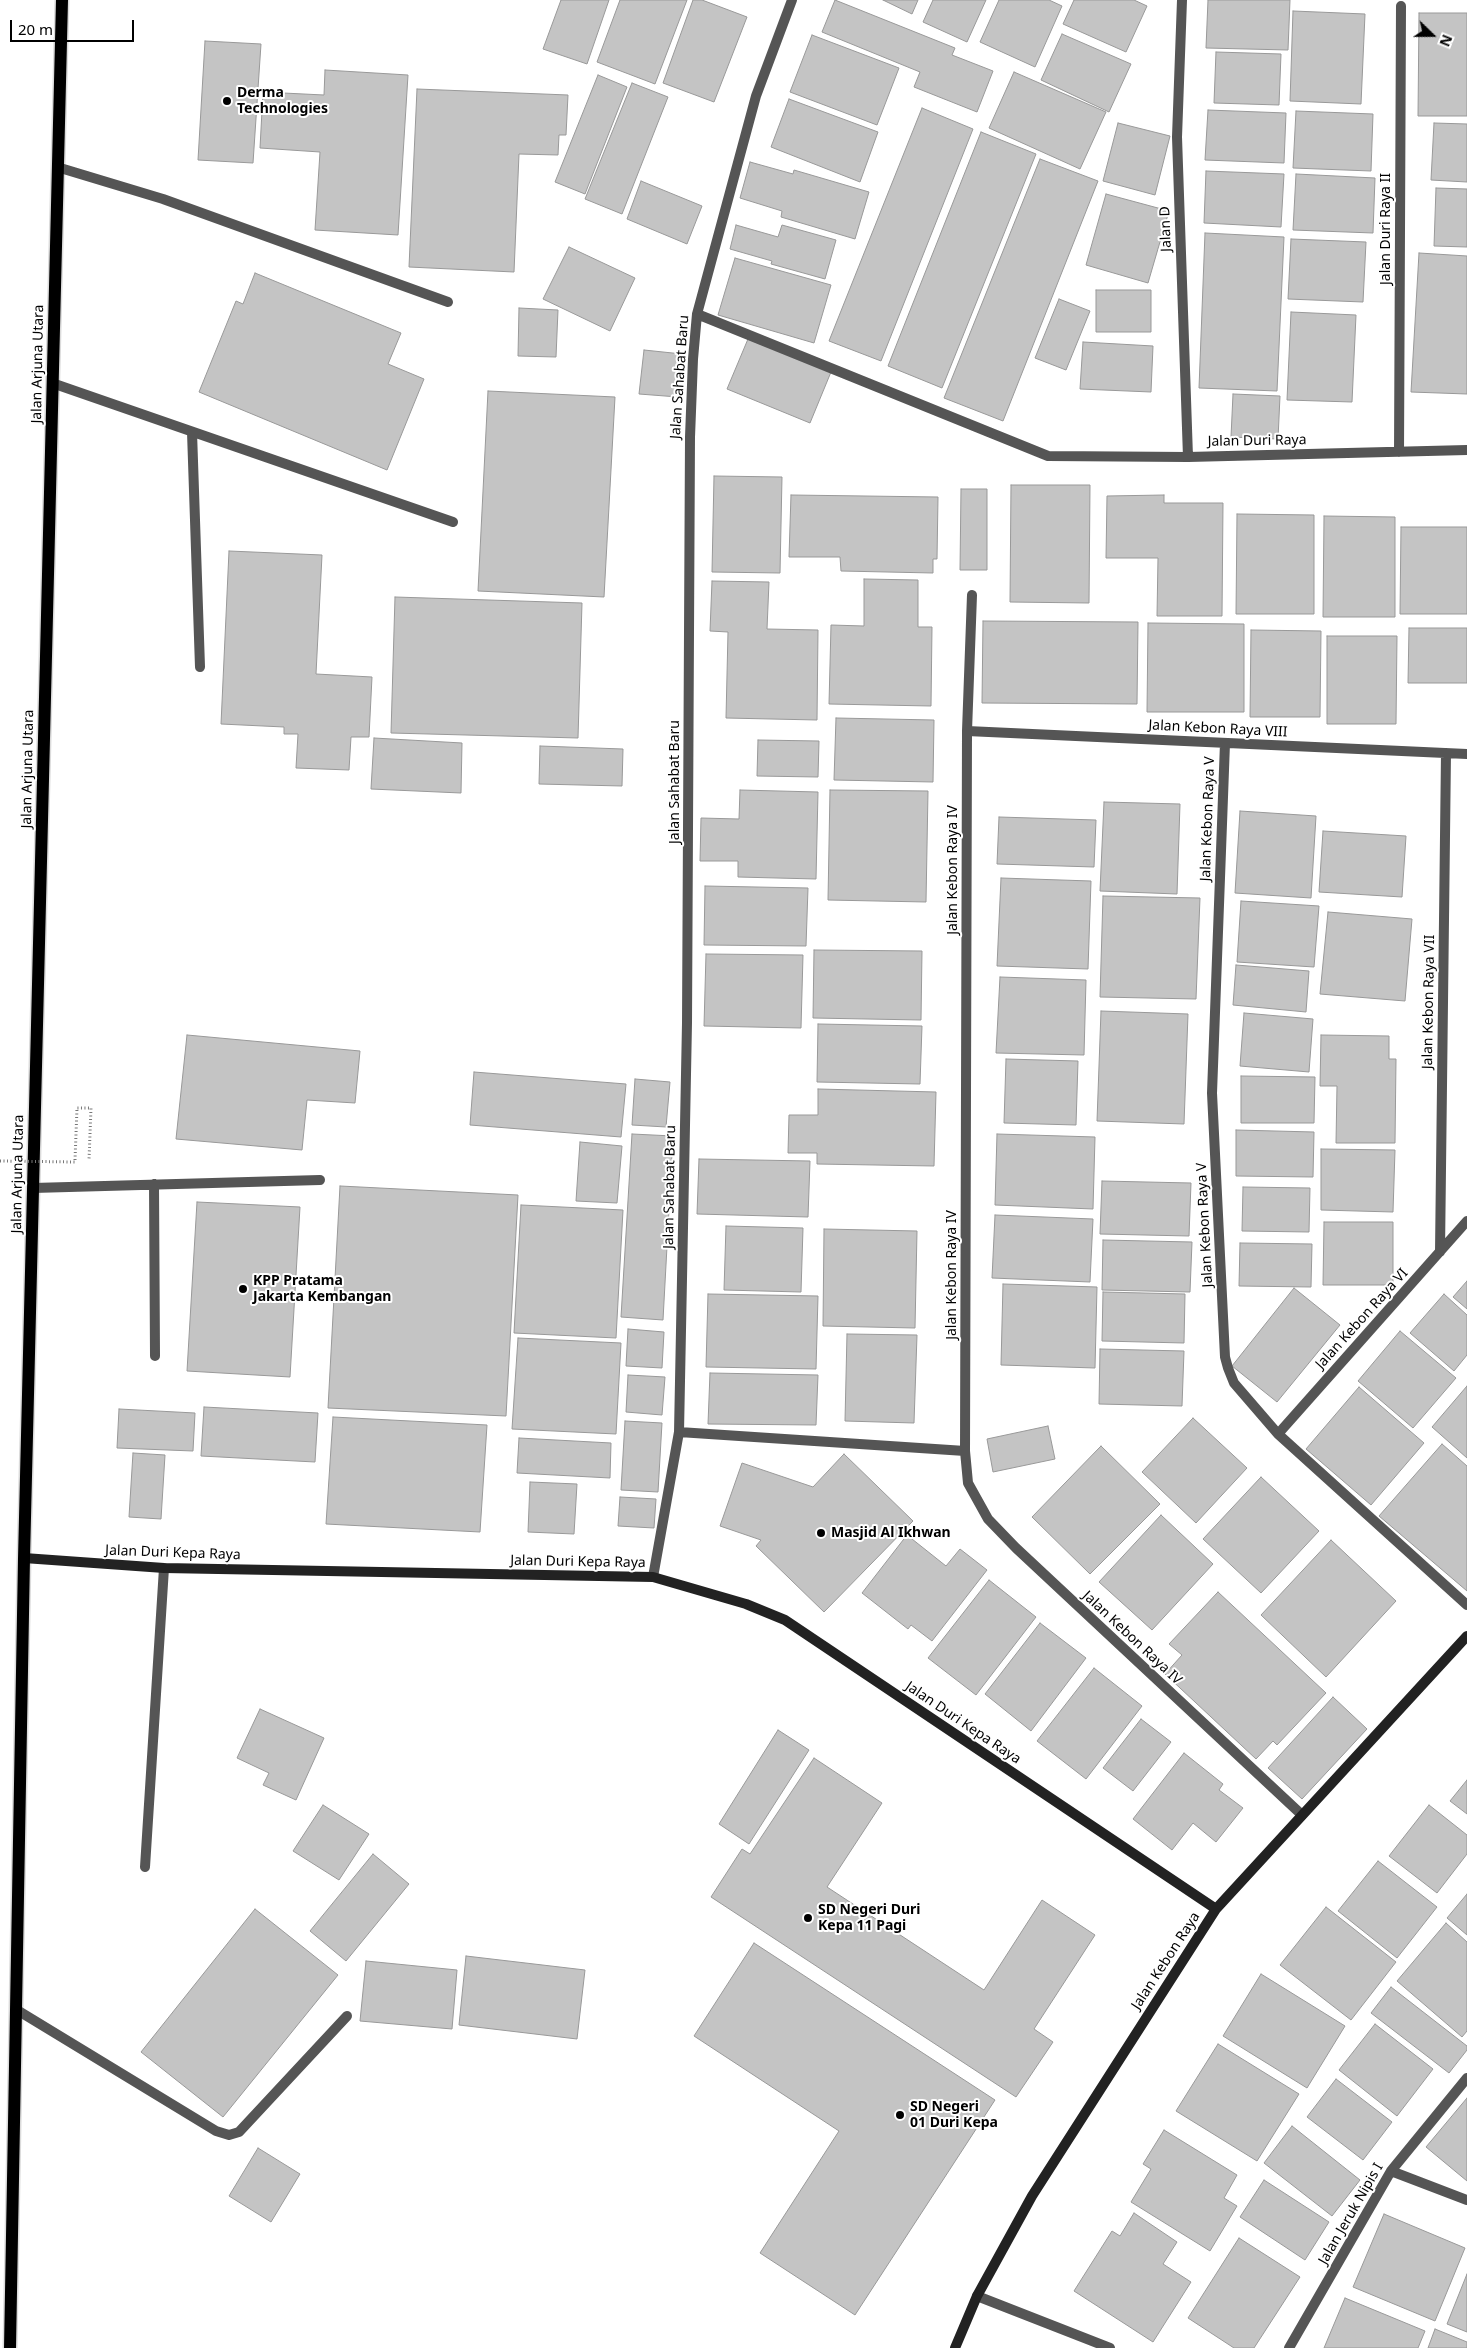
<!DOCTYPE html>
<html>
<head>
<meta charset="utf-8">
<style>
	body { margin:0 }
	#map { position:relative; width:1467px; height:2348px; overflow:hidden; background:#fff; font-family:"Noto Sans",sans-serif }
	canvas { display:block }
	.north { position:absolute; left:1407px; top:10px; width:50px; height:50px; -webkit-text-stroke:4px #fff; paint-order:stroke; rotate:112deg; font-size:14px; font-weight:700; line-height:20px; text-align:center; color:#000 }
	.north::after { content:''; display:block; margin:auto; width:18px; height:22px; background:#000; clip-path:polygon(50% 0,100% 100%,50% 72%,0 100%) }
	.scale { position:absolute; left:10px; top:20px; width:124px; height:22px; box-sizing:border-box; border:2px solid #000; border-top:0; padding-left:6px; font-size:15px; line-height:18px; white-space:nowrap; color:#000; -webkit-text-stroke:4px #fff; paint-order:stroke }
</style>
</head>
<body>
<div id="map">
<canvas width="1467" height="2348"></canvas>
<div class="north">N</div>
<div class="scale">20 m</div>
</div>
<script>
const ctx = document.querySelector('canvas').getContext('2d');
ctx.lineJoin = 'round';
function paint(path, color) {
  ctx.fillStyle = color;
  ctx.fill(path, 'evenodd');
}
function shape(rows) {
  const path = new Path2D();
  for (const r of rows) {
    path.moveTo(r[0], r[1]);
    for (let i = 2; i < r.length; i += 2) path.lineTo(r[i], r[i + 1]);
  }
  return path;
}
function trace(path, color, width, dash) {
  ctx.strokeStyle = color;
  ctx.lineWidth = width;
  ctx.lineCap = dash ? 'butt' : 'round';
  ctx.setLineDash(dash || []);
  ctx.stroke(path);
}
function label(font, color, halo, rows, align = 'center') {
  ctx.font = font + ' "Noto Sans",sans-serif';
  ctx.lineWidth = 4;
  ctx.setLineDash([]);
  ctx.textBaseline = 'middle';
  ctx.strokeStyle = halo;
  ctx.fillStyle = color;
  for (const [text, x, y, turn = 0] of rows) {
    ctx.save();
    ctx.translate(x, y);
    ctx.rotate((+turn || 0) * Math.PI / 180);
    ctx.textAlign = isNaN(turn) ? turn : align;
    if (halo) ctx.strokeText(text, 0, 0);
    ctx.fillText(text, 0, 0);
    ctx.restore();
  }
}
const building = shape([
	[561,0,609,0,587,64,543,49,561,0],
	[620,0,687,0,655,84,597,62,620,0],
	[693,0,702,0,747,17,714,102,663,83,693,0],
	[835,0,955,48,952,55,993,71,977,112,914,87,920,72,822,32,835,0],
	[883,0,918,0,912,14,883,0],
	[933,0,986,0,967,42,923,22,933,0],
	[999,0,1049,0,1062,6,1035,67,980,42,999,0],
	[1074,0,1134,0,1147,6,1126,52,1063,24,1074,0],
	[1208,0,1290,0,1288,50,1206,48,1208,0],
	[1293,11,1365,14,1361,104,1290,101,1293,11],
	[1419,13,1467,13,1467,116,1418,116,1419,13],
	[1062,34,1131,64,1109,112,1041,80,1062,34],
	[812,35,899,68,877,125,790,92,812,35],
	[205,41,261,44,253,163,198,160,205,41],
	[1216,52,1281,54,1279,105,1214,103,1216,52],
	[325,70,408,75,398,235,315,230,320,152,260,148,263,92,324,95,325,70],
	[1014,72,1106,112,1080,169,989,128,1014,72],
	[598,75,627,87,585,194,555,182,598,75],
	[632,83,668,97,622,214,585,199,632,83],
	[417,89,568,95,566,135,559,135,558,155,519,154,514,272,409,267,417,89],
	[789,99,878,132,860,182,771,147,789,99],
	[922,108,973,129,881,361,829,341,922,108],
	[1208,110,1286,113,1284,163,1205,160,1208,110],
	[1296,111,1373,114,1371,171,1293,168,1296,111],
	[1118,123,1170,136,1155,195,1103,181,1118,123],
	[1434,123,1467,124,1467,182,1431,180,1434,123],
	[981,132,1036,154,942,388,888,366,981,132],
	[1040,159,1098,181,1003,421,944,398,1040,159],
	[750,162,793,174,794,170,869,192,855,239,781,217,782,211,740,198,750,162],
	[1206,171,1284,174,1281,227,1204,223,1206,171],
	[1296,174,1375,178,1373,233,1293,230,1296,174],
	[641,181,702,206,687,244,627,219,641,181],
	[1436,188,1467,189,1467,247,1434,246,1436,188],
	[1106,194,1169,211,1148,283,1086,265,1106,194],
	[736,225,778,237,782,225,836,240,825,279,771,264,772,261,730,249,736,225],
	[1205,233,1284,237,1277,391,1199,388,1205,233],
	[1291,239,1366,242,1363,302,1288,299,1291,239],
	[569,247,635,278,610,331,543,299,569,247],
	[1419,253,1467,256,1467,394,1411,392,1419,253],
	[735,258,831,285,814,343,718,315,735,258],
	[255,273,401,333,388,364,424,379,387,470,199,392,236,301,243,304,255,273],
	[1096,290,1151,290,1151,332,1096,332,1096,290],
	[1059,299,1090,311,1066,370,1035,358,1059,299],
	[519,308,558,310,556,357,518,356,519,308],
	[1291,312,1356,315,1352,402,1287,400,1291,312],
	[748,339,831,372,810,423,727,389,748,339],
	[1083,342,1153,346,1151,392,1080,389,1083,342],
	[644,350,682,354,678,397,639,394,644,350],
	[488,391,615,397,604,597,478,591,488,391],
	[1233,394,1280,396,1278,439,1231,437,1233,394],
	[714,476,782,477,780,573,712,572,714,476],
	[1011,485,1090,485,1089,603,1010,602,1011,485],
	[961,489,987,489,987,570,960,570,961,489],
	[791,495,938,497,937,559,933,559,933,573,841,571,840,557,789,557,791,495],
	[1164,495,1164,503,1223,503,1222,616,1157,616,1158,558,1106,558,1107,496,1164,495],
	[1237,514,1314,515,1314,614,1236,614,1237,514],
	[1324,516,1395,517,1395,617,1323,617,1324,516],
	[1401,527,1467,527,1467,614,1400,614,1401,527],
	[229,551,322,555,316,674,372,677,369,737,351,737,349,770,296,768,298,734,284,734,284,727,221,724,229,551],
	[864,579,918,580,918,627,932,627,931,706,829,704,831,625,864,626,864,579],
	[712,581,769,582,767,629,818,630,817,720,726,718,728,632,710,631,712,581],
	[395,597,582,603,578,738,391,733,395,597],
	[983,621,1138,622,1137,704,982,703,983,621],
	[1148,623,1244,624,1244,712,1147,712,1148,623],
	[1409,628,1467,628,1467,683,1408,683,1409,628],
	[1251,630,1321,631,1320,717,1250,717,1251,630],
	[1327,636,1397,636,1396,724,1327,724,1327,636],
	[836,718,934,720,933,782,834,780,836,718],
	[374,738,462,743,461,793,371,789,374,738],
	[758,740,819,741,818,777,757,776,758,740],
	[540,746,623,749,622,786,539,784,540,746],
	[740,790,818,792,816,879,738,877,738,861,700,861,701,818,739,819,740,790],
	[830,790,928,791,926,902,828,900,830,790],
	[1104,802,1180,804,1177,894,1100,891,1104,802],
	[1240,811,1316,816,1311,898,1235,893,1240,811],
	[999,817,1096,820,1094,867,997,864,999,817],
	[1323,831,1406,836,1402,897,1319,892,1323,831],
	[1001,878,1091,881,1088,969,997,966,1001,878],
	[705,886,808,888,806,946,704,945,705,886],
	[1103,896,1200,898,1196,999,1100,997,1103,896],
	[1241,901,1319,906,1314,967,1237,962,1241,901],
	[1328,912,1412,919,1405,1001,1320,994,1328,912],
	[814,950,922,951,921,1020,813,1018,814,950],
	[706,954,803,955,801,1028,704,1026,706,954],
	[1236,965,1309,971,1306,1012,1233,1005,1236,965],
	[1000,977,1086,980,1084,1055,996,1053,1000,977],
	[1101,1011,1188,1014,1184,1124,1097,1121,1101,1011],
	[1244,1013,1313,1019,1309,1072,1240,1066,1244,1013],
	[818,1024,922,1026,920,1084,817,1082,818,1024],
	[187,1035,360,1051,355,1103,307,1100,302,1150,176,1139,187,1035],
	[1321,1035,1389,1036,1389,1059,1396,1059,1395,1143,1336,1143,1337,1086,1320,1086,1321,1035],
	[1006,1059,1078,1061,1076,1125,1004,1123,1006,1059],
	[474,1072,626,1084,621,1137,470,1125,474,1072],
	[1241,1076,1315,1077,1314,1123,1241,1123,1241,1076],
	[635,1079,670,1082,666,1127,632,1125,635,1079],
	[818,1089,936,1092,934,1166,817,1164,817,1153,788,1153,789,1115,818,1115,818,1089],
	[1236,1130,1314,1132,1313,1177,1236,1176,1236,1130],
	[632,1134,673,1136,663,1320,621,1317,632,1134],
	[997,1134,1095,1137,1093,1209,995,1205,997,1134],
	[580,1142,622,1146,617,1203,576,1201,580,1142],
	[1321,1149,1395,1150,1393,1212,1321,1210,1321,1149],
	[699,1159,810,1161,808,1217,697,1214,699,1159],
	[1102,1181,1191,1183,1189,1236,1100,1234,1102,1181],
	[340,1186,518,1195,506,1416,328,1408,340,1186],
	[1243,1187,1310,1188,1309,1232,1242,1231,1243,1187],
	[197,1202,300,1207,290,1377,187,1371,197,1202],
	[521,1205,623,1210,616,1338,514,1333,521,1205],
	[995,1215,1093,1219,1090,1282,992,1278,995,1215],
	[1324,1222,1393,1222,1393,1285,1323,1285,1324,1222],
	[726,1226,803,1228,801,1292,724,1290,726,1226],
	[824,1229,917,1231,915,1328,823,1326,824,1229],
	[1103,1240,1192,1242,1190,1292,1102,1290,1103,1240],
	[1240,1243,1312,1244,1311,1287,1239,1286,1240,1243],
	[1467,1281,1467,1309,1453,1297,1467,1281],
	[1003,1284,1097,1287,1095,1368,1001,1365,1003,1284],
	[1294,1288,1340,1325,1277,1402,1232,1366,1294,1288],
	[1103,1292,1185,1294,1184,1343,1102,1341,1103,1292],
	[708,1294,818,1296,816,1369,706,1367,708,1294],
	[1444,1294,1467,1315,1467,1355,1454,1371,1410,1333,1444,1294],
	[628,1329,664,1332,662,1368,626,1366,628,1329],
	[1400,1331,1456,1378,1413,1428,1358,1381,1400,1331],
	[847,1334,917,1335,914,1423,845,1421,847,1334],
	[518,1338,621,1343,616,1434,512,1429,518,1338],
	[1100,1349,1184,1351,1182,1406,1099,1404,1100,1349],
	[710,1373,818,1375,816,1425,708,1424,710,1373],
	[628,1375,665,1377,662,1415,626,1412,628,1375],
	[1467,1386,1467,1458,1432,1427,1467,1386],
	[1359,1387,1424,1443,1371,1505,1306,1449,1359,1387],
	[204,1407,318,1413,315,1462,201,1456,204,1407],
	[119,1409,195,1413,193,1451,117,1448,119,1409],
	[333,1417,487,1425,480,1532,326,1524,333,1417],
	[1193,1418,1247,1468,1196,1523,1142,1472,1193,1418],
	[625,1421,662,1423,658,1492,621,1490,625,1421],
	[1048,1426,1055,1459,993,1472,987,1439,1048,1426],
	[519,1438,611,1443,610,1478,517,1473,519,1438],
	[1442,1444,1467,1466,1467,1591,1379,1516,1442,1444],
	[1101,1446,1160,1504,1090,1574,1032,1517,1101,1446],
	[133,1453,165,1455,161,1519,129,1517,133,1453],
	[844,1454,913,1521,824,1612,756,1546,761,1540,720,1526,742,1463,813,1487,844,1454],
	[1261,1477,1319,1531,1261,1593,1203,1539,1261,1477],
	[530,1482,577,1484,574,1534,528,1532,530,1482],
	[620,1497,656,1499,654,1528,618,1526,620,1497],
	[1161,1515,1213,1564,1152,1630,1099,1582,1161,1515],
	[907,1535,946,1566,960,1549,987,1570,932,1641,911,1625,908,1629,862,1593,907,1535],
	[1331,1540,1396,1601,1326,1677,1261,1615,1331,1540],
	[989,1580,1036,1617,976,1695,928,1658,989,1580],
	[1218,1592,1326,1693,1277,1745,1273,1741,1256,1759,1165,1674,1182,1655,1169,1644,1218,1592],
	[1040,1623,1086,1658,1031,1731,985,1694,1040,1623],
	[1094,1668,1142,1706,1086,1779,1037,1741,1094,1668],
	[1333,1697,1367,1729,1302,1799,1268,1768,1333,1697],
	[260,1709,324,1738,296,1800,263,1785,269,1773,237,1758,260,1709],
	[1141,1719,1171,1742,1133,1791,1103,1768,1141,1719],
	[778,1730,809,1750,749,1844,719,1824,778,1730],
	[1184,1753,1223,1784,1219,1790,1243,1808,1216,1842,1193,1823,1172,1850,1133,1819,1184,1753],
	[814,1758,882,1803,827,1887,984,1990,1042,1900,1095,1935,1034,2029,1053,2042,1016,2097,711,1897,742,1849,750,1854,814,1758],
	[1467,1780,1467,1814,1450,1801,1467,1780],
	[323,1805,369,1834,339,1880,293,1851,323,1805],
	[1429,1805,1467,1835,1467,1854,1437,1893,1389,1856,1429,1805],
	[373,1854,409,1884,346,1961,310,1931,373,1854],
	[1378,1861,1437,1907,1397,1958,1338,1911,1378,1861],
	[1467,1894,1467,1935,1447,1918,1467,1894],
	[1326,1907,1396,1962,1351,2020,1280,1965,1326,1907],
	[255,1909,338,1975,223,2117,141,2052,255,1909],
	[1446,1923,1467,1942,1467,2031,1462,2037,1397,1981,1446,1923],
	[754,1943,995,2100,855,2315,760,2253,839,2131,694,2036,754,1943],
	[466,1956,585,1970,577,2039,459,2025,466,1956],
	[366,1961,457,1970,452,2029,360,2021,366,1961],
	[1261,1974,1345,2026,1307,2088,1223,2036,1261,1974],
	[1391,1987,1467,2046,1467,2050,1449,2073,1371,2013,1391,1987],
	[1375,2024,1433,2069,1397,2116,1339,2070,1375,2024],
	[1218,2044,1299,2094,1257,2161,1176,2111,1218,2044],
	[1336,2079,1392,2122,1363,2160,1307,2117,1336,2079],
	[1467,2098,1467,2181,1426,2147,1467,2098],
	[1292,2126,1360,2180,1332,2216,1264,2163,1292,2126],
	[1164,2130,1237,2175,1224,2198,1237,2206,1210,2251,1131,2202,1151,2169,1143,2164,1164,2130],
	[258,2148,300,2174,271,2222,229,2196,258,2148],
	[1264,2180,1329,2222,1305,2260,1240,2217,1264,2180],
	[1134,2213,1177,2242,1163,2264,1191,2282,1153,2342,1074,2291,1112,2231,1120,2236,1134,2213],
	[1384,2214,1465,2248,1435,2321,1353,2287,1384,2214],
	[1239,2238,1300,2277,1254,2348,1234,2348,1188,2318,1239,2238],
	[1467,2274,1467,2332,1447,2324,1467,2274],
	[1345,2298,1425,2331,1418,2348,1324,2348,1345,2298],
	[1435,2329,1467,2342,1467,2348,1428,2348,1435,2329]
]);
paint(building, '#c4c4c4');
trace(building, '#999', 1);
const primary = shape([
	[10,2348,24,1558,62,0]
]);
trace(primary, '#dbdbdb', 15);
trace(shape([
	[75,1160,77,1108,91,1108,89,1160]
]), '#777', 3, [1, 2.5]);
trace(shape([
	[57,167,163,199,448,302],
	[154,1184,155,1356],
	[33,1188,320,1180],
	[17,2010,216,2131,229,2135,239,2132,347,2016]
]), '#555', 10);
trace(shape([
	[1182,0,1177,137,1188,457],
	[697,314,1048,456,1188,457,1467,450],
	[52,383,453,522],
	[192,432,200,667],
	[1399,452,1401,6],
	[972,595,967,731,965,1451,968,1483,988,1519,1016,1548,1302,1815],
	[967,731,1467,754],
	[1225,743,1212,1093,1225,1357,1228,1368,1234,1383,1278,1434,1467,1605],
	[1440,1252,1446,753],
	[679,1432,965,1451],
	[1278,1434,1467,1221],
	[653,1577,679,1432,687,1023,690,437,693,359,697,314,756,96,792,0],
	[145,1867,164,1568],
	[1391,2171,1467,2200],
	[977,2296,1110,2348],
	[1289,2348,1391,2171,1467,2078]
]), '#555', 10);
trace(shape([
	[24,1558,164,1568,653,1577,746,1604,785,1620,1216,1909],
	[955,2348,977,2296,1032,2196,1216,1909,1467,1636]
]), '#222', 10);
trace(primary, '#000', 12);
trace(shape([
	[0,1161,75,1162]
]), '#777', 3, [1, 2.5]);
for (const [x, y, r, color] of [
	[227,101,5,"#000"],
	[243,1289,5,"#000"],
	[821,1533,5,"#000"],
	[808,1918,5,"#000"],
	[900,2115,5,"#000"]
]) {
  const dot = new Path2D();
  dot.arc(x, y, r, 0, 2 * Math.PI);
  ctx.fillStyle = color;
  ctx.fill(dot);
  trace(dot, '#fff', 2);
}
label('bold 14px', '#000', '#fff', [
	["Derma",237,93],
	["Technologies",237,109],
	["KPP Pratama",253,1281],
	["Jakarta Kembangan",253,1297],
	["Masjid Al Ikhwan",831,1533],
	["SD Negeri Duri",818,1910],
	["Kepa 11 Pagi",818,1926],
	["SD Negeri",910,2107],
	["01 Duri Kepa",910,2123]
], 'left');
label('14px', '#000', '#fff', [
	["Jalan D",1166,229,-92],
	["Jalan Duri Raya II",1386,229,-90],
	["Jalan Arjuna Utara",38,364,-89],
	["Jalan Sahabat Baru",680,377,-86],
	["Jalan Duri Raya",1257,441,-1],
	["Jalan Kebon Raya VIII",1218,729,3],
	["Jalan Arjuna Utara",28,769,-89],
	["Jalan Sahabat Baru",675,782,-90],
	["Jalan Kebon Raya V",1208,819,-88],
	["Jalan Kebon Raya IV",953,870,-90],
	["Jalan Kebon Raya VII",1429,1002,-89],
	["Jalan Arjuna Utara",18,1174,-89],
	["Jalan Sahabat Baru",670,1187,-89],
	["Jalan Kebon Raya V",1205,1225,-93],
	["Jalan Kebon Raya IV",952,1275,-90],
	["Jalan Kebon Raya VI",1362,1319,-48],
	["Jalan Duri Kepa Raya",173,1553,2],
	["Jalan Duri Kepa Raya",578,1562,1],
	["Jalan Kebon Raya IV",1132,1638,43],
	["Jalan Duri Kepa Raya",963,1723,34],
	["Jalan Kebon Raya",1166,1961,-57],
	["Jalan Jeruk Nipis I",1351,2214,-60]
]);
</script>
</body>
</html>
